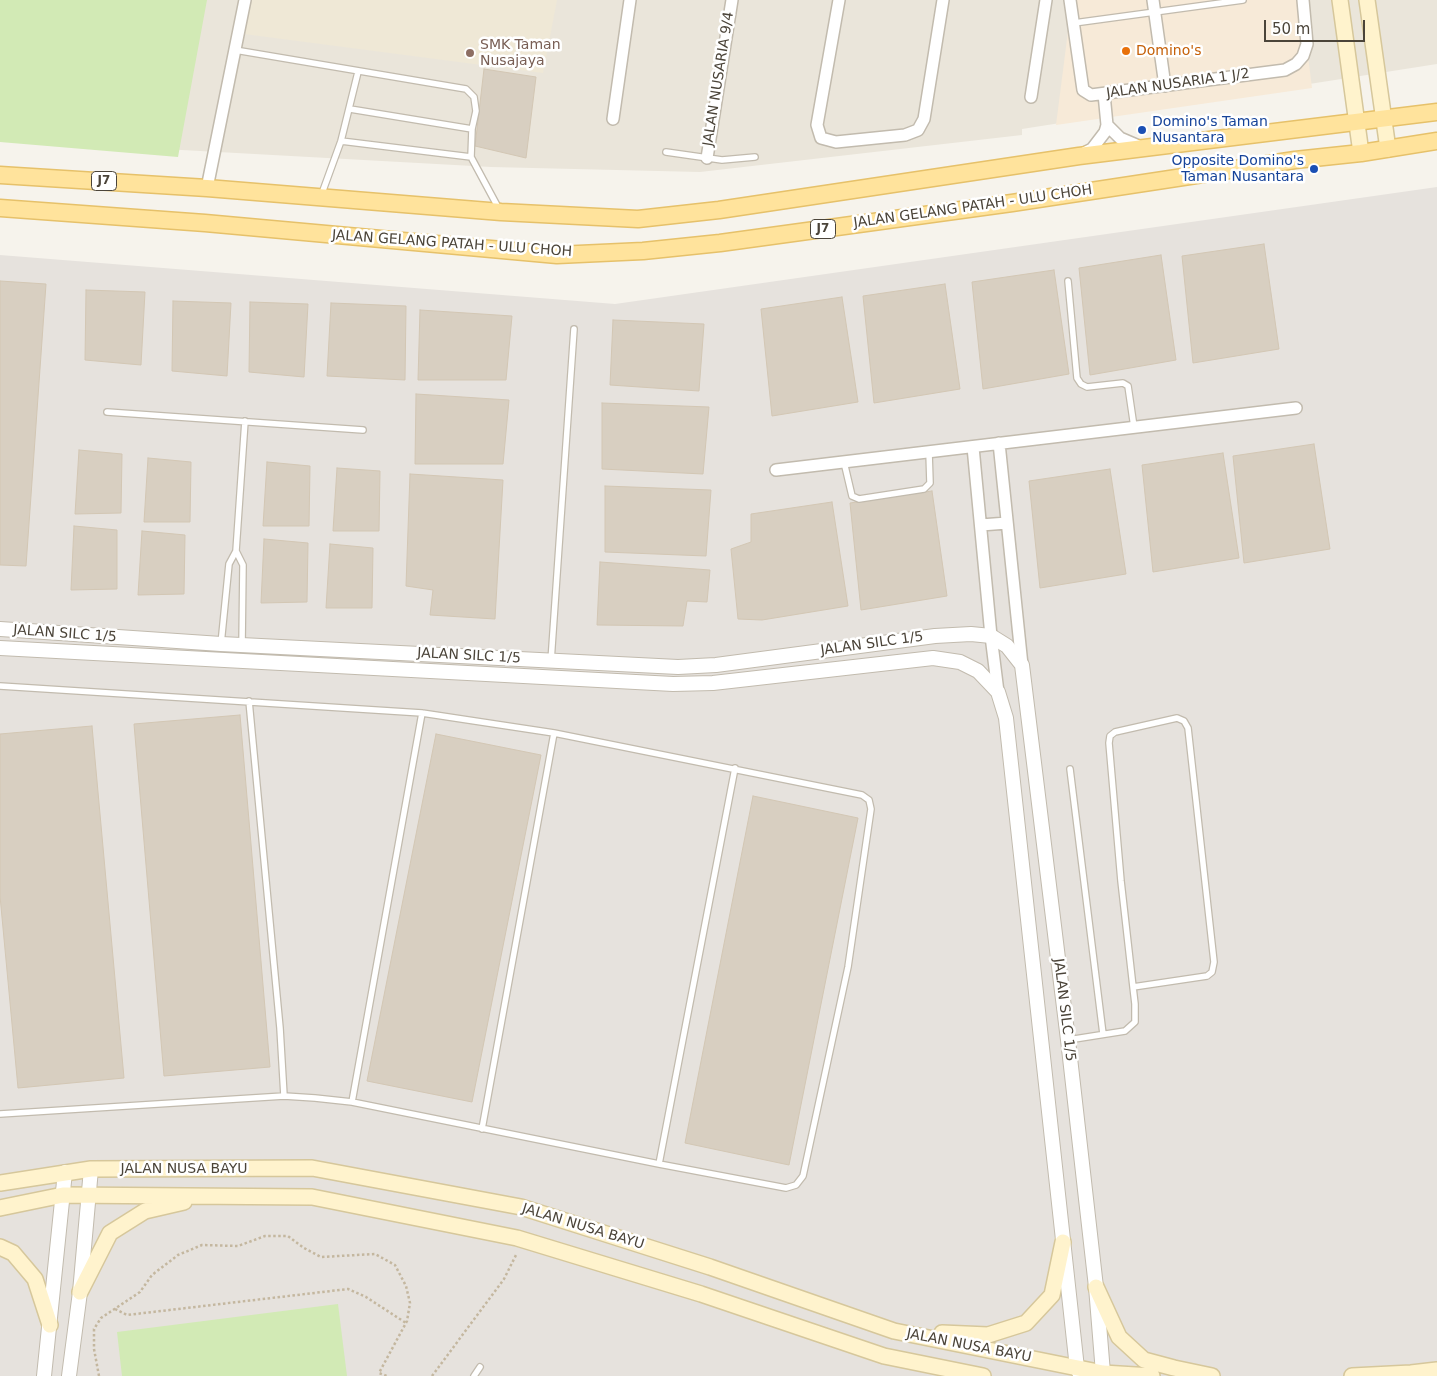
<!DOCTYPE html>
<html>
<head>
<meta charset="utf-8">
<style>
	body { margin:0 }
	#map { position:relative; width:1437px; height:1376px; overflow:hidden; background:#f6f3ec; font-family:"DejaVu Sans",sans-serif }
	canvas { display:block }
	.scale { position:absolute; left:1264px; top:20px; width:101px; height:22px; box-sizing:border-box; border:2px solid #4b4439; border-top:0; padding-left:6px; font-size:15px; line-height:18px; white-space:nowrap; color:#4b4439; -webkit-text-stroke:4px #fff; paint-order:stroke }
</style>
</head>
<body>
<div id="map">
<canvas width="1437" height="1376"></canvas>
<div class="scale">50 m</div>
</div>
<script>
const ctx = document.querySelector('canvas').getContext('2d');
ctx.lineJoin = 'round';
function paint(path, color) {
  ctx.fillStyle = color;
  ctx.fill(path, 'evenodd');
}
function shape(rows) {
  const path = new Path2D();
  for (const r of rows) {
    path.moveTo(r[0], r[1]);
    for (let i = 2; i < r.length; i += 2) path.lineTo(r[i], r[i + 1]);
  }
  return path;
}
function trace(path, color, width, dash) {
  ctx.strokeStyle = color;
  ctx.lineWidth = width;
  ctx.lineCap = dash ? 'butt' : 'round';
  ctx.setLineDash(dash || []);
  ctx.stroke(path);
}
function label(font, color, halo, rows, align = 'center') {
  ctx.font = font + ' "DejaVu Sans",sans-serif';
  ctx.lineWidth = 5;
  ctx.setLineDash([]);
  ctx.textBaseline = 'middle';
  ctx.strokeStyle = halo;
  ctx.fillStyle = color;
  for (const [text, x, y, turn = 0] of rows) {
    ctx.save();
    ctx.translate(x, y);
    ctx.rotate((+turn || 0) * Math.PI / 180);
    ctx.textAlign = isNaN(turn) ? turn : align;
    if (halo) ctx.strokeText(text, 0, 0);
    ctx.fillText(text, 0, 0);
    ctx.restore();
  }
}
paint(shape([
	[0,0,1437,0,1437,64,1022,129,1022,135,700,172,491,167,0,140]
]), '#eae5da');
paint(shape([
	[1072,0,1301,0,1312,88,1056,125]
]), '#f7ead8');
paint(shape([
	[1437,187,1437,1376,0,1376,0,255,615,304]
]), '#e6e2dd');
paint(shape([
	[251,0,557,0,543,73,244,34]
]), '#efe8d6');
paint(shape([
	[0,0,207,0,178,157,0,142],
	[338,1304,347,1376,122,1376,117,1332]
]), '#d2eab5');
const building = shape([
	[484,69,536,77,526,158,475,146,484,69],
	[1264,244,1279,349,1193,363,1182,256,1264,244],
	[1161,255,1176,360,1090,375,1079,268,1161,255],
	[1054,270,1069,374,983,389,972,282,1054,270],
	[0,281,46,284,26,566,0,565,0,281],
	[945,284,960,389,874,403,863,296,945,284],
	[86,290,145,292,141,365,85,360,86,290],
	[842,297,858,402,772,416,761,309,842,297],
	[173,301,231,303,227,376,172,371,173,301],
	[250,302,308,304,304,377,249,372,250,302],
	[331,303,406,306,405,380,327,376,331,303],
	[420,310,512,316,506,380,418,380,420,310],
	[613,320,704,324,699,391,610,385,613,320],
	[416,394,509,400,503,464,415,464,416,394],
	[602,403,709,407,703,474,602,469,602,403],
	[1314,444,1330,549,1244,563,1233,456,1314,444],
	[79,450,122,454,121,513,75,514,79,450],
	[1223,453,1239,558,1153,572,1142,465,1223,453],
	[148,458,191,462,190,522,144,522,148,458],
	[267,462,310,466,309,526,263,526,267,462],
	[337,468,380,471,379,531,333,531,337,468],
	[1110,469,1126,574,1040,588,1029,481,1110,469],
	[410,474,503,480,495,619,430,615,433,590,406,586,410,474],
	[605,486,711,490,706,556,605,552,605,486],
	[932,491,947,596,861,610,850,503,932,491],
	[832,502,848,606,762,620,738,619,731,549,751,542,751,514,832,502],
	[74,526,117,530,117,589,71,590,74,526],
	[142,531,185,535,184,594,138,595,142,531],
	[264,539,308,543,307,602,261,603,264,539],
	[330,544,373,548,372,608,326,608,330,544],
	[600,562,710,570,707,602,687,601,683,626,597,625,600,562],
	[240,715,270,1067,164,1076,134,724,240,715],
	[92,726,124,1078,18,1088,0,896,0,734,92,726],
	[436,734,541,755,472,1102,367,1081,436,734],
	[753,796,858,818,789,1165,685,1143,753,796]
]);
paint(building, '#d8cfc1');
trace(building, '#d3c7b4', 1);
const service = shape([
	[1074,23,1243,0],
	[235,50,466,89,474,97,476,111,472,129,471,157,499,209],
	[350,109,472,129],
	[341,141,471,157],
	[666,152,722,160,755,157],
	[321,196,341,141,358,72],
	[1068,281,1077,378,1081,384,1087,387,1123,383,1128,386,1134,427],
	[107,412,363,430],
	[844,462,852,496,859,499,924,489,930,483,929,452],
	[236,551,243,565,242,645],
	[221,644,229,564,236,551,245,421],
	[551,661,574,329],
	[0,686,422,713,554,733,862,795,869,800,871,809,848,967,803,1176,796,1185,786,1188,659,1164,352,1102,315,1098,284,1096,0,1114],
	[249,701,280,1028,284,1096],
	[1070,769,1103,1034],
	[1068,1040,1125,1031,1135,1022,1135,1004,1133,987,1121,881,1109,743,1110,736,1115,732,1177,718,1184,721,1188,728,1214,962,1212,972,1207,976,1133,987],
	[352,1102,422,713],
	[482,1129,554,733],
	[659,1164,735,768],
	[474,1376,480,1367]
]);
const minor = shape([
	[839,0,817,125,821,138,836,142,905,135,918,130,924,119,943,0],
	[1070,0,1083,90,1091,95,1285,70,1296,64,1303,56,1307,44,1303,0],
	[1153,0,1165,86],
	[1031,97,1046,0],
	[613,119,630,0],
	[1107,125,1120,138,1141,147],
	[1082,154,1092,149,1105,132,1107,125,1104,94],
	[707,158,732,0],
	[207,188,245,0],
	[999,443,1022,665],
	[973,447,991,636,998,692],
	[776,470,1296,408],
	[981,525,1007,523]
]);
const tertiary = shape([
	[0,629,221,644,678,667,716,665,935,636,971,634,991,636,1007,646,1022,665,1068,1040,1096,1287,1103,1373,1105,1376],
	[0,648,673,684,713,683,933,658,960,662,978,671,998,692,1006,718,1077,1368,1081,1376],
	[44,1376,65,1172],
	[69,1376,80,1292,91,1169]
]);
const secondary = shape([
	[1340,0,1361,153],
	[1367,0,1388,149],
	[0,1183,91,1169,312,1168,521,1207,710,1267,894,1331,1103,1373,1152,1376],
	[0,1208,63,1195,312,1197,517,1238,701,1294,884,1356,983,1376],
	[0,1247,13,1253,35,1279,50,1325],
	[1096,1287,1119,1337,1144,1360,1174,1368,1212,1376],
	[80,1292,110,1233,145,1211,184,1202],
	[942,1333,988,1335,1026,1323,1052,1295,1063,1242],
	[1352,1376,1411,1373,1437,1370]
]);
const primary = shape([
	[0,175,207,188,501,212,638,219,719,210,1079,156,1437,112],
	[0,208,205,223,557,255,643,251,720,243,1012,203,1295,160,1361,153,1437,141]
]);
trace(service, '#c2bbae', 8);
trace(minor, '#c2bbae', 14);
trace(tertiary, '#c2bbae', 16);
trace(secondary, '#d6c79b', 18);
trace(primary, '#e6c16a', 19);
trace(shape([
	[115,1309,127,1315,348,1289,366,1297,406,1323],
	[99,1376,94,1349,94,1329,101,1318,140,1292,152,1275,178,1255,202,1245,238,1246,265,1236,288,1236,304,1248,321,1257,375,1254,395,1265,406,1286,410,1303,407,1321,379,1373,387,1376],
	[432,1376,504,1279,517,1253]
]), '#c4b79f', 2.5, [2.5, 2.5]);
trace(service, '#fff', 5.5);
trace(minor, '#fff', 11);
trace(tertiary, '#fff', 14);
trace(secondary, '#fff3cd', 15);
trace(primary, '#ffe39c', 16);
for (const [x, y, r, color] of [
	[1126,51,5,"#e8710a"],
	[470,53,5,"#8d6e63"],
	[1142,130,5,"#1a4fb4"],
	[1314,169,5,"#1a4fb4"]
]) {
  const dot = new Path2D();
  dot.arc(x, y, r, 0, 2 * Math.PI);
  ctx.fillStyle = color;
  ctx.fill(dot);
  trace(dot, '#fff', 2);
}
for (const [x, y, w] of [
	[104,181,25],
	[823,229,25]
]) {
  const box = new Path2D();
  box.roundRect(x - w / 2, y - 9.5, w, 19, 4);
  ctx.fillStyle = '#fff';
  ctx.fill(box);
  trace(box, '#4b4439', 1);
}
label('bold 12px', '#4b4439', null, [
	["J7",104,181],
	["J7",823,229]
]);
label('14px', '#785e54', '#fff', [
	["SMK Taman",480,45],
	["Nusajaya",480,61]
], 'left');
label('14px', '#c56008', '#fff', [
	["Domino's",1136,51]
], 'left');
label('14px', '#4b4439', '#fff', [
	["JALAN NUSARIA 9/4",719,79,-81],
	["JALAN NUSARIA 1 J/2",1178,84,-8],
	["JALAN GELANG PATAH - ULU CHOH",973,207,-8],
	["JALAN GELANG PATAH - ULU CHOH",452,244,4],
	["JALAN SILC 1/5",65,634,4],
	["JALAN SILC 1/5",872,644,-8],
	["JALAN SILC 1/5",469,656,3],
	["JALAN SILC 1/5",1064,1010,83],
	["JALAN NUSA BAYU",184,1169],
	["JALAN NUSA BAYU",583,1227,17],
	["JALAN NUSA BAYU",969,1346,11]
]);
label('14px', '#164399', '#fff', [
	["Domino's Taman",1152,122],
	["Nusantara",1152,138],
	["Opposite Domino's",1304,161,"right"],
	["Taman Nusantara",1304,177,"right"]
], 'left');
</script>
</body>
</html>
